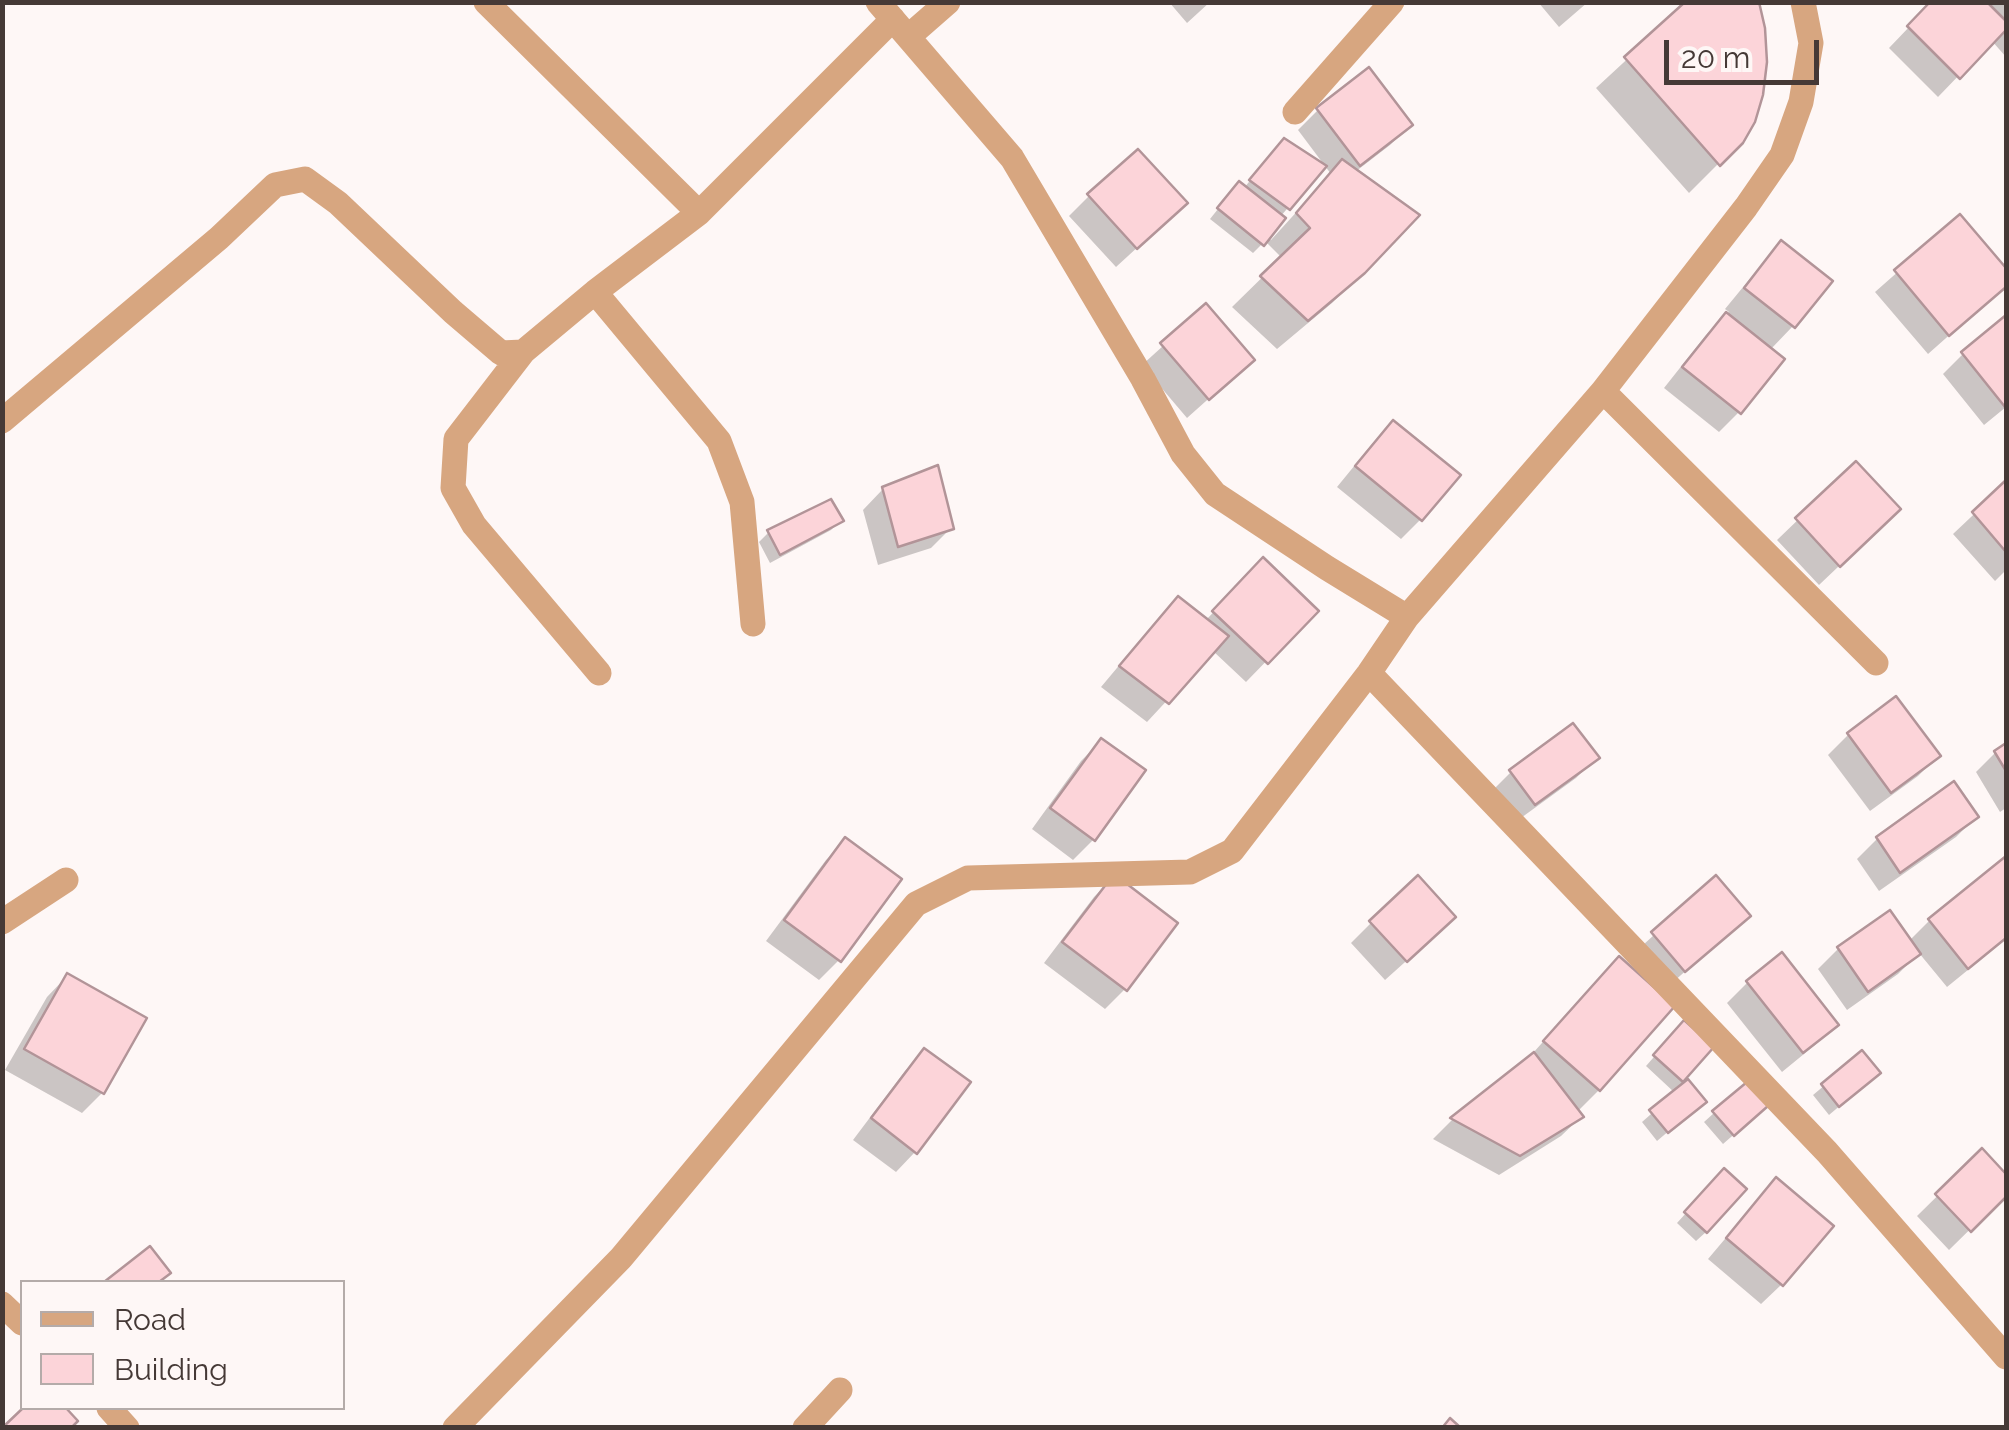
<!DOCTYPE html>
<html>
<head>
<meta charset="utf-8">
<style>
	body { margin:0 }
	#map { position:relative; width:2009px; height:1430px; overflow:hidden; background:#fef7f6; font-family:Raleway,sans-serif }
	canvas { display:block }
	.frame { position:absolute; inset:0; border:5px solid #453936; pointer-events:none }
	.legend { position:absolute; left:20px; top:1280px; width:325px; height:130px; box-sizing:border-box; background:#fef7f6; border:2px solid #b4aba9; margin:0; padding:12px 18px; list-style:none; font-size:30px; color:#453936 }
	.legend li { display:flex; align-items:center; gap:20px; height:50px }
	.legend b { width:50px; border:2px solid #b4aba9 }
	.scale { position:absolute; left:1664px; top:40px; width:155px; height:45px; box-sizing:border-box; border:5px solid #453936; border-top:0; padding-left:12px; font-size:30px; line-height:35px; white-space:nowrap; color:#453936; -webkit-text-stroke:8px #fef7f6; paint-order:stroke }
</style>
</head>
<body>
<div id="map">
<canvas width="2009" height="1430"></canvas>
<div class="frame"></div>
<ul class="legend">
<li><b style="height:12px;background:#d7a680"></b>Road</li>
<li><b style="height:28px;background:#fcd4d9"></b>Building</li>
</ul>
<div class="scale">20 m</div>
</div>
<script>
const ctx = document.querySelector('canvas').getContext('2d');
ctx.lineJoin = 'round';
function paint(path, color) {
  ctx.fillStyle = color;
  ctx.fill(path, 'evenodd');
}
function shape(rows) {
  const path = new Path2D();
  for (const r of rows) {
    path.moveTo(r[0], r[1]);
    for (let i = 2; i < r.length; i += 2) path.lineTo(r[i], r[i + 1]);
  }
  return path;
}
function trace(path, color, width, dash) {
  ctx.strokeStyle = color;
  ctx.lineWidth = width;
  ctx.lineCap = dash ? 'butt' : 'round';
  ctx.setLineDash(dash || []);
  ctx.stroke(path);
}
paint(shape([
	[1169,2,1210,2,1187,23],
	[1538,2,1588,2,1559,27],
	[1689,2,1741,141,1689,193,1596,88],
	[1933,2,2006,2,2006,57,1992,41,1938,97,1889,48],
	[1318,110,1410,125,1390,145,1355,172,1363,272,1332,303,1277,349,1232,307,1282,258,1265,241,1253,253,1210,219,1230,194,1244,188,1275,150,1324,166,1280,217,1268,238,1271,240,1331,174,1298,130],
	[1089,196,1164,223,1116,267,1069,216],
	[1960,217,2006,272,2006,285,1928,354,1875,292],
	[1782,244,1829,281,1793,326,1770,350,1739,412,1719,432,1664,388,1706,335,1729,312,1725,309,1762,264],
	[1206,307,1252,360,1187,418,1142,365],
	[2006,319,2006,407,1984,425,1943,374,1963,354],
	[1393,423,1421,519,1401,539,1337,487,1373,443],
	[1856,464,1878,529,1819,585,1777,540],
	[2006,484,2006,570,1995,581,1953,534],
	[883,489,951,528,931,548,878,565,863,510],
	[841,520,831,530,770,563,759,542,769,532],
	[1263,561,1315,611,1246,682,1213,651,1147,722,1101,687,1158,619,1178,599,1205,621],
	[1848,735,1938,756,1918,776,1870,811,1828,755],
	[1101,741,1093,840,1073,860,1032,829,1081,761],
	[2006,746,2006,808,2000,812,1976,772,1996,752],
	[1596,758,1576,778,1514,823,1491,792,1511,772],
	[1953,785,1976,817,1956,837,1879,891,1857,859,1877,839],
	[846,841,839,960,819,980,766,941,826,860],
	[2006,859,2006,939,1947,987,1919,953,1898,974,1847,1010,1818,969,1838,949,1889,913,1909,941,1929,921],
	[1114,877,1125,989,1105,1009,1044,963,1094,897],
	[1716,879,1748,916,1664,990,1633,954],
	[1371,923,1433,937,1385,980,1351,943],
	[1781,956,1835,1025,1815,1045,1782,1072,1727,1003,1747,983],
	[67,976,102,1093,82,1113,5,1070,47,997],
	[1599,979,1599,1090,1577,1112,1581,1117,1561,1136,1499,1175,1433,1139,1452,1120,1525,1062],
	[1675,1033,1684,1078,1703,1102,1657,1141,1642,1122,1675,1093,1646,1066],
	[924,1051,915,1152,896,1172,853,1140,905,1071],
	[1862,1054,1868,1082,1829,1115,1813,1095],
	[1714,1113,1755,1116,1723,1144,1704,1122],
	[1982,1152,2006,1177,2006,1194,1949,1250,1917,1216],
	[1715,1181,1706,1232,1696,1241,1677,1223],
	[1777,1181,1781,1285,1761,1304,1708,1259,1757,1201]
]), '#0003');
const building = shape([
	[1685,2,1759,2,1765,28,1767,62,1763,95,1755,122,1743,143,1720,166,1624,57,1685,2],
	[1930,2,1987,2,2006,21,2006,30,1960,79,1907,26,1930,2],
	[1369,67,1413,125,1360,166,1316,108,1369,67],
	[1284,138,1327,166,1290,210,1249,180,1284,138],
	[1138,149,1188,203,1137,249,1087,194,1138,149],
	[1342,159,1420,215,1365,273,1308,321,1260,276,1310,228,1296,213,1342,159],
	[1239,181,1286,218,1264,246,1217,208,1239,181],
	[1960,214,2006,268,2006,287,1949,336,1894,270,1960,214],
	[1781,240,1833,281,1795,328,1744,288,1781,240],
	[1206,303,1255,360,1209,400,1160,343,1206,303],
	[1726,312,1785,359,1741,414,1682,367,1726,312],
	[2006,315,2006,406,2005,407,1961,352,2006,315],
	[1393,420,1461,475,1422,521,1355,466,1393,420],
	[1856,461,1901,509,1840,567,1795,518,1856,461],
	[938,465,954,529,898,547,882,487,938,465],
	[2006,480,2006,552,1972,512,2006,480],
	[831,499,844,521,780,555,767,530,831,499],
	[1263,557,1319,611,1268,664,1212,611,1263,557],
	[1178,596,1229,636,1169,704,1119,666,1178,596],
	[1896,696,1941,756,1891,793,1847,733,1896,696],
	[1573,723,1600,758,1535,805,1509,770,1573,723],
	[1101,738,1146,770,1095,841,1050,808,1101,738],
	[2006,743,2006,771,1994,751,2006,743],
	[1954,781,1979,817,1900,873,1876,837,1954,781],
	[845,837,902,879,841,962,784,920,845,837],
	[2006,856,2006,938,1968,969,1928,919,2006,856],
	[1114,874,1178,923,1127,991,1062,942,1114,874],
	[1418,875,1456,917,1407,962,1369,921,1418,875],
	[1716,875,1751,916,1685,972,1651,932,1716,875],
	[1890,910,1921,954,1868,992,1837,947,1890,910],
	[1782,952,1839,1025,1803,1053,1746,981,1782,952],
	[1619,956,1675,1006,1600,1091,1543,1041,1619,956],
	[67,973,147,1018,104,1094,24,1049,67,973],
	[1684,1020,1714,1047,1683,1082,1653,1055,1684,1020],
	[924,1048,971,1082,917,1154,871,1118,924,1048],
	[1862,1050,1881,1073,1839,1107,1821,1084,1862,1050],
	[1534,1052,1584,1117,1520,1156,1450,1118,1534,1052],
	[1688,1079,1707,1102,1668,1133,1649,1110,1688,1079],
	[1747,1082,1768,1106,1734,1136,1712,1111,1747,1082],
	[1982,1148,2006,1174,2006,1197,1971,1232,1935,1194,1982,1148],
	[1724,1168,1747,1189,1707,1233,1684,1212,1724,1168],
	[1776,1177,1834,1226,1783,1286,1726,1238,1776,1177],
	[150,1246,171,1273,159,1282,104,1282,150,1246],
	[23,1408,66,1408,78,1421,71,1428,2,1428,23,1408],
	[1450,1418,1461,1428,1442,1428,1450,1418]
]);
paint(building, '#fcd4d9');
trace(building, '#b29498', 2.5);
trace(shape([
	[486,2,699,213,893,19],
	[878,2,1012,158,1143,379,1183,454,1215,494,1327,568,1407,617],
	[908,37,948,2],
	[1295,112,1392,2],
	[595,292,719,441,742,502,753,624],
	[523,352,456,439,453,488,474,525,599,673],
	[1603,391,1876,663],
	[2,421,219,238,275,185,305,179,338,203,453,312,501,353,523,352,595,292,699,213],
	[1369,673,1827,1152,2006,1357],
	[2,922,66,880],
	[2,1304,22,1323],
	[109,1408,127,1428],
	[455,1428,621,1258,916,904,968,878,1190,872,1232,851,1369,673,1407,617,1603,391,1746,207,1782,155,1801,102,1811,43,1803,2],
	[805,1428,840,1390]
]), '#d7a680', 25);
</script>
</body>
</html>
